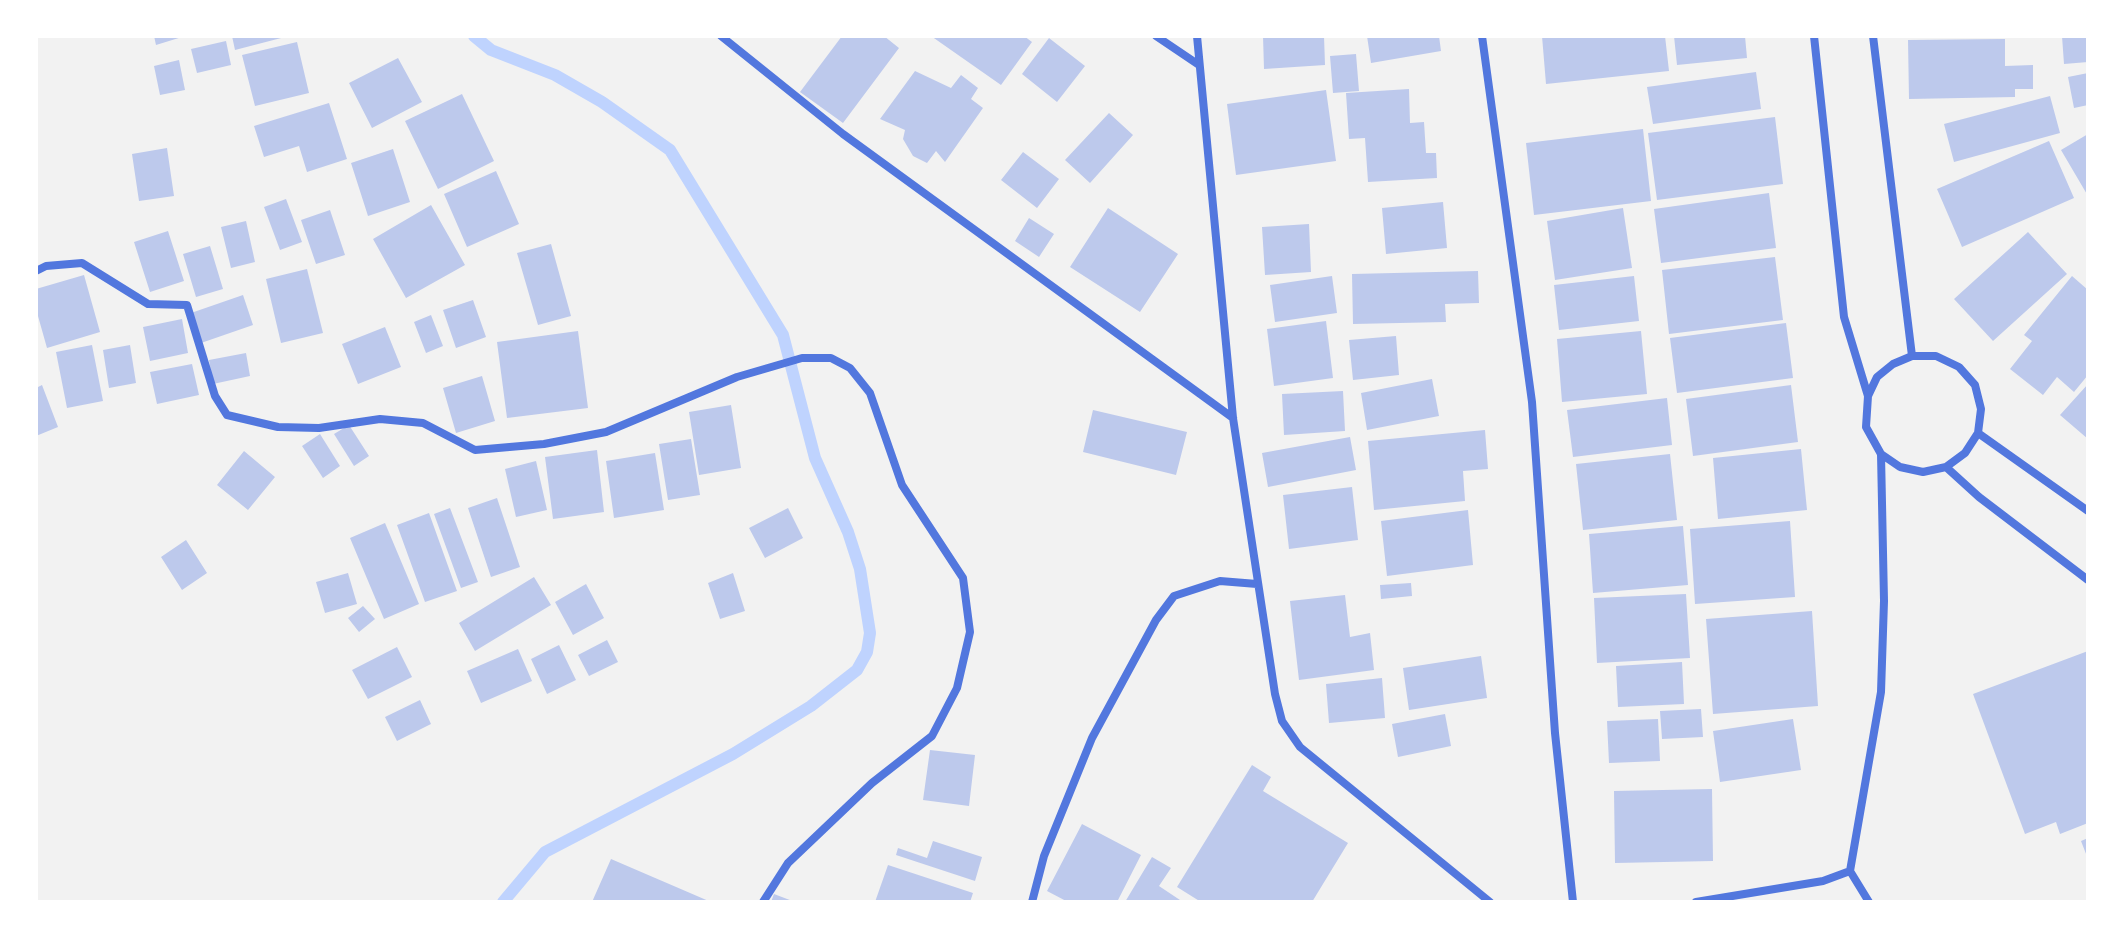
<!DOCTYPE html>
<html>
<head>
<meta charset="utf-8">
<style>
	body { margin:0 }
	#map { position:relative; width:2124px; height:938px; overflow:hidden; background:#f2f2f2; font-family:"Open Sans",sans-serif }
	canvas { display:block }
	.frame { position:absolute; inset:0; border:38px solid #fff; pointer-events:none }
</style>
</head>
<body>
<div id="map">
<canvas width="2124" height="938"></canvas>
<div class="frame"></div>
</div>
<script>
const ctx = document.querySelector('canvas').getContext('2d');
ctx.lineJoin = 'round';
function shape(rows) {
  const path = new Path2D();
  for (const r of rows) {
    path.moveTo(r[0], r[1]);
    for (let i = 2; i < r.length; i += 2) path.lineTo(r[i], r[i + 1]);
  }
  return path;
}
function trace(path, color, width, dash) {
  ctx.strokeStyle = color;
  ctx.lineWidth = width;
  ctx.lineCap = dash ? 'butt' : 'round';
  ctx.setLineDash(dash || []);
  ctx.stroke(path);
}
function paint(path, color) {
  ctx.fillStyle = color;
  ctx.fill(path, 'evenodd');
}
trace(shape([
	[474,36,491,50,555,75,602,102,670,150,783,335,815,458,848,532,860,569,870,633,867,652,857,670,811,706,733,754,545,852,503,902]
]), '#bfd3fe', 12);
paint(shape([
	[154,36,182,36,182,37,156,45],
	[232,36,285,36,285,37,235,50],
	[842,36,884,36,899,48,843,123,800,92],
	[931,36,1024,36,1032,42,1001,85],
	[1263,36,1324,36,1325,65,1264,69],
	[1367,36,1439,36,1441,51,1371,63],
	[1542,36,1665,36,1669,71,1546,84],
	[1674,36,1745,36,1747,58,1677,65],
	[2062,36,2088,36,2088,62,2064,64],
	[1049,38,1085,66,1057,102,1022,74],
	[2005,39,2005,66,2033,65,2033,89,2015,89,2015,97,1909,99,1908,40],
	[226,41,231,65,197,73,191,49],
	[297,42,309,93,255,106,242,55],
	[1356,54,1359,91,1333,93,1330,56],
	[398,58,422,102,372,128,349,83],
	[179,60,185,90,160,95,154,66],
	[915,71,951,88,961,75,978,88,971,99,983,108,945,162,936,151,927,163,913,156,903,139,905,130,880,119],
	[1756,72,1761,109,1653,124,1647,87],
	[2088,73,2088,105,2074,108,2068,77],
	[1409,89,1410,123,1424,122,1426,153,1436,153,1437,178,1368,182,1365,138,1349,139,1346,93],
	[1326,90,1336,161,1236,175,1227,104],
	[462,94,494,161,438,189,405,121],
	[2050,96,2060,133,1954,162,1944,124],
	[329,103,347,159,307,172,299,146,264,157,254,126],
	[1109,113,1133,135,1090,183,1065,160],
	[1775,117,1783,184,1657,200,1648,133],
	[1643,129,1651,201,1534,215,1526,143],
	[2088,134,2088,196,2061,150],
	[2049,141,2074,198,1962,247,1937,189],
	[167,148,174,196,139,201,132,154],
	[393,149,410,202,368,216,351,163],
	[1023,152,1059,179,1037,208,1001,180],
	[496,171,519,224,467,247,444,194],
	[1769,193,1776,248,1661,263,1654,209],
	[286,199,302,242,280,250,264,207],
	[1443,202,1447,248,1386,254,1382,208],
	[431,205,465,265,406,298,373,239],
	[1108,208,1178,254,1140,312,1070,267],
	[1623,208,1632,268,1555,280,1547,221],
	[330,210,345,255,316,264,301,220],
	[1029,218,1054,234,1039,257,1015,241],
	[246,221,255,262,231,268,221,227],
	[1309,224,1311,272,1265,275,1262,227],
	[168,231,184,281,150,292,134,242],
	[2028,232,2067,274,1993,341,1954,299],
	[551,244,571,316,538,325,517,253],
	[210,246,223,289,196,297,183,254],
	[1775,257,1783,320,1669,334,1662,270],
	[307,269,323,333,281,343,266,279],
	[1478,271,1479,303,1445,304,1446,322,1353,324,1352,274],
	[84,275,100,332,47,348,36,309,36,289],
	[1332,276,1337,313,1275,322,1270,285],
	[1634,276,1639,321,1559,330,1554,285],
	[2072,276,2088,290,2088,375,2074,392,2057,377,2043,395,2010,369,2032,341,2024,335],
	[243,295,253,325,201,343,191,313],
	[473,300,486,337,456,348,443,310],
	[431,315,443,346,426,353,414,322],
	[182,319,188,353,150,361,143,327],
	[1326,321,1333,378,1274,386,1267,329],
	[1786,323,1793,378,1677,393,1670,338],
	[385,327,401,367,358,384,342,344],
	[578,331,588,408,507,418,497,342],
	[1641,331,1647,394,1562,402,1557,339],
	[1396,336,1399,375,1353,380,1349,340],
	[92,345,103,401,67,408,56,352],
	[130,345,136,383,109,388,103,350],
	[246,353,250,376,213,384,209,360],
	[192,364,199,395,157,404,150,372],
	[482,376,495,421,456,433,443,388],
	[1432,379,1439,416,1367,430,1361,393],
	[2088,384,2088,439,2060,415],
	[42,385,58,427,36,436,36,388],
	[1791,385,1798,442,1693,456,1686,399],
	[1343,391,1345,431,1284,435,1282,394],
	[1667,398,1672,445,1573,457,1567,410],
	[731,405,741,468,699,475,689,412],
	[1093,410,1187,432,1176,475,1083,452],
	[349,425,369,456,354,466,334,434],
	[1485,430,1488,469,1463,471,1465,501,1374,510,1368,441],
	[320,434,340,466,323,478,302,446],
	[1350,437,1356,470,1268,487,1262,453],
	[691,439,700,495,668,500,659,444],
	[1801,449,1807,510,1718,519,1713,458],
	[597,450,604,512,553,519,545,457],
	[244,451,275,477,248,510,217,485],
	[655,453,664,510,614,518,606,461],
	[1670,454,1677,520,1583,530,1576,464],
	[536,461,547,510,516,517,505,469],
	[1352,487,1358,540,1289,549,1283,495],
	[497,498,520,567,491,577,468,508],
	[450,508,478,582,461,588,434,514],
	[788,508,803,538,765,558,749,528],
	[1468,510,1473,565,1387,576,1381,521],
	[429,513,457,591,425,602,397,525],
	[1790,521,1795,597,1695,604,1690,529],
	[385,523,419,604,384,619,350,538],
	[1683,526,1688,585,1593,593,1589,534],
	[186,540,207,573,182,590,161,557],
	[348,573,357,604,325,613,316,582],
	[733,573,745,611,720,619,708,583],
	[534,577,551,605,475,651,459,623],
	[1411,583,1412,596,1381,599,1380,585],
	[586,584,604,618,573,635,555,602],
	[1686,594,1690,658,1597,663,1594,598],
	[1345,595,1350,637,1370,633,1374,670,1299,680,1290,601],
	[363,606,375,619,359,632,348,618],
	[1812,611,1818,706,1713,714,1706,619],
	[607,640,618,662,589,676,578,655],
	[559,645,576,680,547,694,531,659],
	[397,647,412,677,368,699,352,670],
	[518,649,532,681,481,703,467,671],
	[2088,651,2088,823,2060,834,2056,822,2025,834,1973,694],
	[1481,656,1487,698,1409,710,1403,668],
	[1682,662,1684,704,1618,707,1616,666],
	[1382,678,1385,718,1329,723,1326,684],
	[420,700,431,724,397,741,385,717],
	[1701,709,1703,737,1662,739,1660,711],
	[1445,714,1451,746,1398,757,1392,724],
	[1658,719,1660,761,1609,763,1607,721],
	[1793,719,1801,770,1720,782,1713,731],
	[930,750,975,755,969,806,923,800],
	[1252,765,1271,777,1263,791,1348,843,1312,902,1201,902,1177,887],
	[1712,789,1713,861,1615,863,1614,791],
	[1082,824,1141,855,1117,902,1068,902,1047,891],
	[2088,838,2088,859,2081,841],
	[933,841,982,857,975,881,896,855,898,848,927,858],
	[1152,857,1171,868,1159,886,1180,900,1125,902],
	[611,859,711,902,592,902],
	[888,865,973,893,970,902,875,902],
	[774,894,795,902,771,902]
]), '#bdc9ec');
trace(shape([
	[721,36,843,134,1233,418],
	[1156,36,1199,65],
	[1197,36,1233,418,1275,694,1282,721,1300,747,1490,902],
	[1482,36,1532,402,1555,733,1573,902],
	[1814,36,1844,317,1868,396,1866,427,1881,454,1900,467,1923,472,1946,467,1965,453,1978,433,1981,409,1975,385,1959,367,1936,356,1912,356,1893,364,1877,377,1868,396],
	[1873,36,1912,356],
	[36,271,46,266,82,263,148,304,187,305,215,396,227,415,278,427,319,428,380,419,423,423,475,450,544,444,606,432,737,377,802,358,831,358,850,368,870,393,902,485,963,578,970,632,957,688,932,736,872,783,788,863,763,902],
	[1978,433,2088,511],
	[1946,467,1979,497,2088,580],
	[1850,871,1869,902],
	[1032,902,1044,856,1092,738,1156,620,1174,596,1220,581,1257,584],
	[1696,902,1823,881,1850,871,1881,692,1884,601,1881,454]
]), '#5277de', 8);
</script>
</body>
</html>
